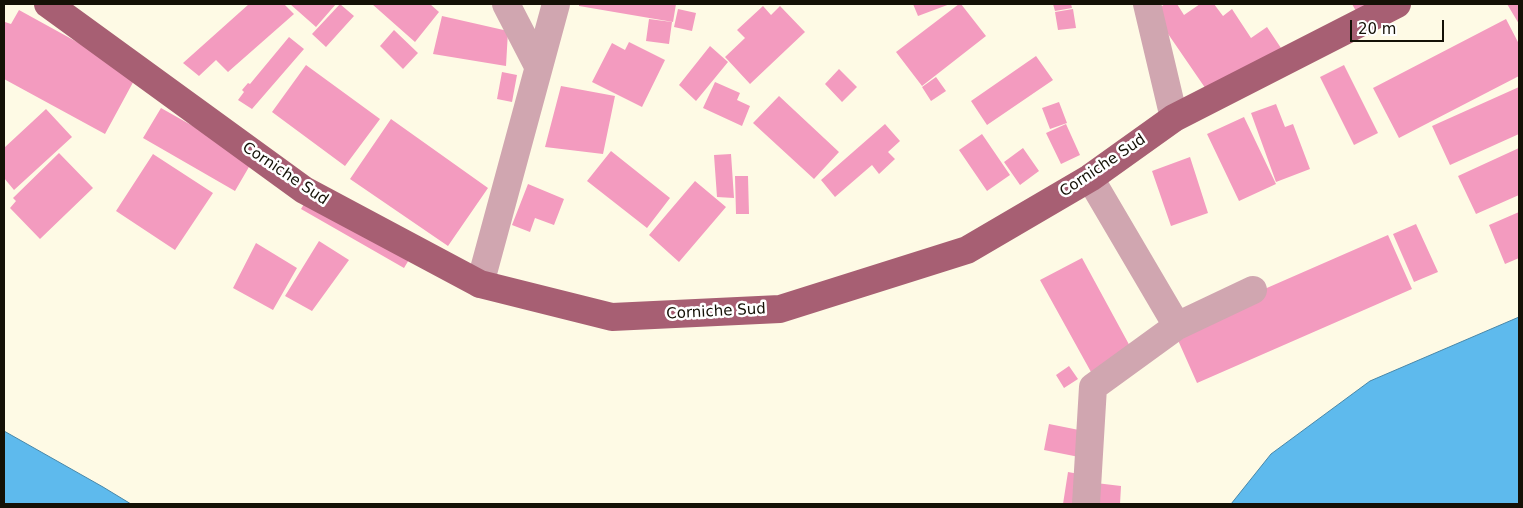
<!DOCTYPE html>
<html>
<head>
<meta charset="utf-8">
<style>
	body { margin:0 }
	#map { position:relative; width:1523px; height:508px; overflow:hidden; background:#fefae5; font-family:"DejaVu Sans",sans-serif }
	canvas { display:block }
	.frame { position:absolute; inset:0; border:5px solid #141106; pointer-events:none }
	.scale { position:absolute; left:1350px; top:20px; width:94px; height:22px; box-sizing:border-box; border:2px solid #141106; border-top:0; padding-left:6px; font-size:15px; line-height:18px; white-space:nowrap; color:#141106; -webkit-text-stroke:4px #fff; paint-order:stroke }
</style>
</head>
<body>
<div id="map">
<canvas width="1523" height="508"></canvas>
<div class="frame"></div>
<div class="scale">20 m</div>
</div>
<script>
const ctx = document.querySelector('canvas').getContext('2d');
ctx.lineJoin = 'round';
function paint(path, color) {
  ctx.fillStyle = color;
  ctx.fill(path, 'evenodd');
}
function shape(rows) {
  const path = new Path2D();
  for (const r of rows) {
    path.moveTo(r[0], r[1]);
    for (let i = 2; i < r.length; i += 2) path.lineTo(r[i], r[i + 1]);
  }
  return path;
}
function trace(path, color, width, dash) {
  ctx.strokeStyle = color;
  ctx.lineWidth = width;
  ctx.lineCap = dash ? 'butt' : 'round';
  ctx.setLineDash(dash || []);
  ctx.stroke(path);
}
function label(font, color, halo, rows, align = 'center') {
  ctx.font = font + ' "DejaVu Sans",sans-serif';
  ctx.lineWidth = 5;
  ctx.setLineDash([]);
  ctx.textBaseline = 'middle';
  ctx.strokeStyle = halo;
  ctx.fillStyle = color;
  for (const [text, x, y, turn = 0] of rows) {
    ctx.save();
    ctx.translate(x, y);
    ctx.rotate((+turn || 0) * Math.PI / 180);
    ctx.textAlign = isNaN(turn) ? turn : align;
    if (halo) ctx.strokeText(text, 0, 0);
    ctx.fillText(text, 0, 0);
    ctx.restore();
  }
}
const water = shape([
	[1519,317,1519,504,1231,504,1271,454,1370,381,1519,317],
	[4,431,103,487,131,504,4,504,4,431]
]);
paint(water, '#5ebaed');
trace(water, '#4887a8', 1);
paint(shape([
	[249,4,284,4,294,14,228,72,216,60,199,76,183,63],
	[290,4,336,4,316,27],
	[340,4,354,16,326,47,312,34],
	[372,4,430,4,439,12,415,42],
	[579,4,676,4,673,22,579,6],
	[913,4,950,4,918,16],
	[959,4,961,4,986,36,922,86,896,52],
	[1053,4,1071,4,1072,8,1055,11],
	[1165,4,1177,4,1184,15,1200,4,1214,4,1223,16,1232,9,1251,38,1267,27,1281,48,1210,95,1153,12],
	[1352,4,1367,4,1356,11],
	[1507,4,1519,4,1519,24],
	[763,6,771,15,780,6,805,32,750,84,725,57,745,38,737,30],
	[678,9,696,13,692,31,674,27],
	[1073,9,1076,28,1058,30,1055,12],
	[19,10,137,75,105,134,4,79,4,26,5,22,11,24],
	[442,16,508,31,506,66,433,54],
	[649,19,672,22,669,44,646,41],
	[1506,19,1519,44,1519,76,1399,138,1373,88],
	[394,30,418,53,403,69,380,46],
	[289,37,304,49,252,109,238,100,244,92,242,90,248,83,250,84],
	[629,42,665,60,642,107,592,82,612,43,625,50],
	[710,46,728,62,696,101,679,85],
	[1036,56,1053,80,987,125,971,101],
	[306,65,380,119,345,166,272,112],
	[1344,65,1378,133,1354,145,1320,77],
	[839,69,857,87,842,102,825,84],
	[502,72,517,75,512,102,497,99],
	[936,77,946,91,931,101,922,87],
	[715,82,740,93,737,100,750,106,742,126,703,108],
	[561,86,615,96,603,154,545,147],
	[1519,87,1519,134,1450,165,1432,126],
	[779,96,839,152,814,179,753,123],
	[1059,102,1067,123,1050,129,1042,108],
	[1276,104,1285,127,1293,124,1310,169,1276,182,1251,113],
	[161,108,253,160,235,191,143,138],
	[46,109,72,137,14,190,4,178,4,148],
	[1244,117,1276,184,1239,201,1207,134],
	[391,119,488,188,448,246,350,179],
	[885,124,900,141,888,152,895,159,879,174,872,165,835,197,821,180],
	[1066,124,1080,155,1061,164,1046,133],
	[982,134,1010,175,987,191,959,150],
	[1023,148,1039,171,1020,185,1004,162],
	[1519,148,1519,195,1476,214,1458,176],
	[611,151,670,198,647,228,587,181],
	[59,153,93,188,40,239,10,208,16,201,13,198],
	[153,154,213,193,175,250,116,211],
	[731,154,734,198,717,197,714,155],
	[1190,157,1208,213,1171,226,1152,171],
	[735,176,748,176,749,214,736,214],
	[695,181,726,207,679,262,649,235],
	[528,184,564,199,554,225,535,218,530,232,512,225],
	[307,199,410,258,404,268,301,209],
	[1519,212,1519,258,1505,264,1489,225],
	[1416,224,1438,272,1414,282,1393,234],
	[1388,235,1412,289,1197,383,1173,329],
	[319,241,349,260,312,311,285,296],
	[256,243,297,268,273,310,233,288],
	[1082,258,1132,350,1091,372,1040,280],
	[1069,366,1078,379,1064,388,1056,375],
	[1049,424,1084,431,1079,457,1044,450],
	[1068,472,1079,474,1075,504,1063,504],
	[1096,483,1121,486,1120,504,1094,504]
]), '#f39bbf');
trace(shape([
	[506,4,538,66],
	[1147,4,1174,118],
	[1090,178,1177,326],
	[480,284,556,4],
	[1086,504,1093,387,1177,326,1253,290]
]), '#d0a6b0', 28);
trace(shape([
	[48,4,304,190,480,284,612,317,780,309,967,250,1090,178,1174,118,1397,4]
]), '#a75f73', 28);
label('15px', '#141106', '#fff', [
	["Corniche Sud",1103,166,-34],
	["Corniche Sud",285,174,34],
	["Corniche Sud",716,312,-3]
]);
</script>
</body>
</html>
